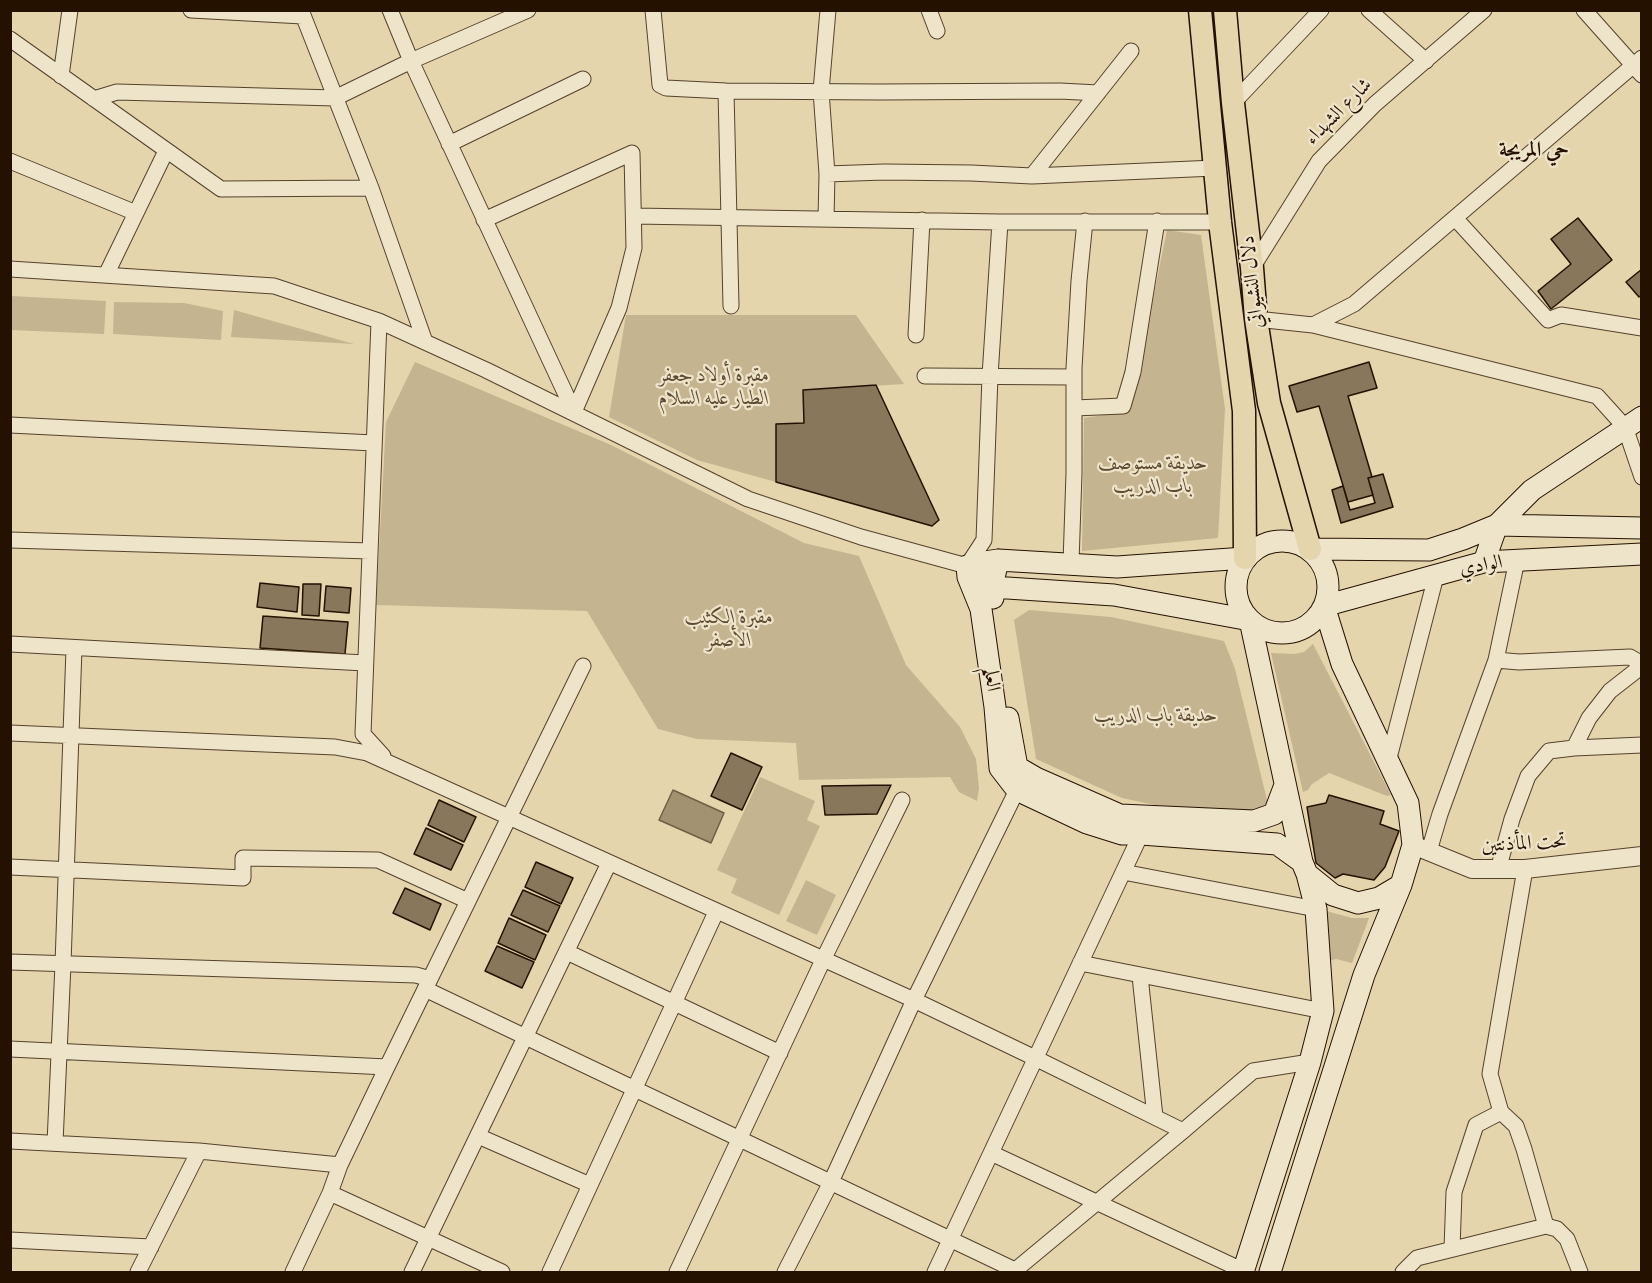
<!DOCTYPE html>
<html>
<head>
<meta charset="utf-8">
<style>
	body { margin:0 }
	#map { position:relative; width:1652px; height:1283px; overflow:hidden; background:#e4d5ad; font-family:"Gentium Book Plus",serif }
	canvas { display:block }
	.frame { position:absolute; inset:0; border:12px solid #251100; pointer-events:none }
</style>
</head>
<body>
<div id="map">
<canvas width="1652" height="1283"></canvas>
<div class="frame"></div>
</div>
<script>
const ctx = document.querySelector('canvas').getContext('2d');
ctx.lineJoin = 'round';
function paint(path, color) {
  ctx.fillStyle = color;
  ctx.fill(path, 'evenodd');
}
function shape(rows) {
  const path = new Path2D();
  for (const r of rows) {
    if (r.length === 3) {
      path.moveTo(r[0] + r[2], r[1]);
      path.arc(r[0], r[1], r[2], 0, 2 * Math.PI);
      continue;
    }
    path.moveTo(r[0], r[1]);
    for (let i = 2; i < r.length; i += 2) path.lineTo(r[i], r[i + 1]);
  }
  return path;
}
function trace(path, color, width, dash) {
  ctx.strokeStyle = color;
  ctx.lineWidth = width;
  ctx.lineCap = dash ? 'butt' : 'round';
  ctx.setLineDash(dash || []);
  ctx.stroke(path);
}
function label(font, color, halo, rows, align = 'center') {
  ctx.font = font + ' "Gentium Book Plus",Amiri,serif';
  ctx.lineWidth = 4.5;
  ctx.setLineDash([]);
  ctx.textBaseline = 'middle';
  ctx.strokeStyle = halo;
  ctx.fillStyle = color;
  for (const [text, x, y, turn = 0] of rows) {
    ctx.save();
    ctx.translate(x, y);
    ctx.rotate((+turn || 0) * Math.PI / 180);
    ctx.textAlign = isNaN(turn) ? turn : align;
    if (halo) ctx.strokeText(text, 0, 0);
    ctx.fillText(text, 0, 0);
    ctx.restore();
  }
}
paint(shape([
	[1167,230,1201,235,1225,409,1218,538,1082,551,1084,418,1130,411],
	[11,296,106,301,104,334,11,330],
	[114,302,184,303,223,311,221,340,113,334],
	[234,310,354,344,231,337],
	[626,315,856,315,904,384,804,390,804,423,776,425,776,482,697,460,609,417],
	[415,362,611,445,804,543,859,556,906,665,960,727,976,759,979,788,977,801,959,792,950,777,799,780,796,743,697,739,658,729,587,611,376,605,386,422],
	[1029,610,1111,617,1224,641,1235,669,1268,804,1259,812,1155,805,1122,798,1036,759,1014,620],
	[1313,644,1391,795,1387,796,1329,773,1312,784,1308,790,1303,792,1271,653,1295,654,1304,652],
	[760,777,815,801,807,820,820,826,779,915,731,893,737,879,717,870],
	[806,880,836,895,817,935,786,921],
	[1326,911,1352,918,1369,918,1352,963,1336,959,1328,961]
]), '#c4b490');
const water = shape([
	[673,790,724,813,711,843,659,820,673,790]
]);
paint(water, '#a39272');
trace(water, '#715e44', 1.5);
const building = shape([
	[1578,218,1612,260,1551,309,1538,291,1571,264,1551,239,1578,218],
	[1642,269,1642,295,1639,297,1626,282,1642,269],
	[1369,362,1377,388,1348,396,1372,477,1368,478,1373,495,1348,502,1319,406,1297,412,1289,386,1369,362],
	[876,385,939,520,932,526,776,482,776,424,804,423,803,390,876,385],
	[1383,474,1393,507,1341,523,1332,490,1343,486,1350,510,1375,503,1368,478,1383,474],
	[260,583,299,587,297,612,257,607,260,583],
	[303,584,321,584,319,616,302,615,303,584],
	[326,586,351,588,349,613,324,611,326,586],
	[263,616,348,622,345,654,260,648,263,616],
	[731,753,762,767,742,810,711,796,731,753],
	[891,785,877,814,825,815,822,786,891,785],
	[1329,795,1384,811,1380,824,1399,831,1385,867,1374,880,1343,874,1335,878,1316,863,1307,807,1326,803,1329,795],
	[439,800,476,817,464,842,428,825,439,800],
	[426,828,463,845,451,870,414,854,426,828],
	[536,862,573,878,561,904,525,887,536,862],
	[405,888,441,904,430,930,393,913,405,888],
	[523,890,560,906,548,932,511,915,523,890],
	[509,918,546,935,535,960,498,943,509,918],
	[497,946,534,962,522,988,485,971,497,946]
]);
paint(building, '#88775a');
trace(building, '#251100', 1.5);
const minor = shape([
	[191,10,303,16],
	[301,10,371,188,425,342],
	[390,10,411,61,574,412],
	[653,10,660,85,666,88,726,91,880,92,1060,91,1098,93],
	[929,10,937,31],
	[1369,10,1426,61],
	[1584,10,1642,75],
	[10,39,221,189,371,188],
	[1131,51,1032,176,1215,168],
	[61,76,70,10],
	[726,91,731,306],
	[94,99,117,92,335,98,411,61,528,10],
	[1233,103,1321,10],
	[449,144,583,79],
	[10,161,136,213],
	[827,174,884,172,971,173,1032,176],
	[634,216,1000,222,1220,222],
	[1455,218,1548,320,1561,315,1642,328],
	[826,219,827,174,821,91,828,10],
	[484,220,632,153,634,248,619,308,574,412],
	[1252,268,1319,161,1375,104,1484,10],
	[10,269,274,286,379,321,486,370,748,499,861,537,967,566,984,540,990,376,1000,222],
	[106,275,166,151],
	[1256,319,1313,325,1597,396,1625,427,1642,477],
	[379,321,363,734,383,756],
	[1313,325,1354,304,1642,58],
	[916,335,922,220],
	[925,376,1074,377],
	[1074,408,1123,406,1133,372,1157,221],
	[10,425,374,443],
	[10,540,370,551],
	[1071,563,1074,473,1074,368,1079,281,1085,221],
	[10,644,365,663],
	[1496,660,1519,662,1630,657,1642,664],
	[10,733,335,747,367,753,914,1000,1035,1058,1183,1131],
	[1574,748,1642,745],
	[1388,762,1436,576],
	[1429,851,1440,814,1496,660,1517,560],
	[10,867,243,878,243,858,378,860,468,901],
	[1525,869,1490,1074,1501,1112,1516,1126,1524,1149,1546,1226],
	[1498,870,1512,819,1528,776,1549,751,1574,748,1589,718,1610,691,1642,666],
	[1123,872,1316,909],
	[567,952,780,1053],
	[10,962,416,975,430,979],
	[1080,963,1323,1011],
	[1140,976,1155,1117],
	[425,989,1019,1272],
	[10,1049,387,1067],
	[478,1136,590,1185],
	[10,1141,199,1151,340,1165],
	[55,1143,63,964,74,648],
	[991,1153,1244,1271],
	[330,1193,502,1272],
	[10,1240,151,1247],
	[1452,1249,1454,1192,1476,1125,1501,1112],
	[138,1272,199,1151],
	[293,1272,330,1193,340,1165,387,1067,583,666],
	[412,1272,609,863],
	[550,1272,716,912],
	[677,1272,823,960,902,800],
	[785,1272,831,1182,914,1000,1017,790],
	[935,1272,1141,834],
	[1013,1272,1183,1131,1253,1071,1310,1062],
	[1403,1272,1417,1258,1546,1226,1557,1229,1567,1239,1580,1272]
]);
const tertiary = shape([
	[1413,845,1472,869,1525,869,1642,856]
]);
const secondary = shape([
	[1282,587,46],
	[1310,549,1429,550,1463,539,1497,525,1532,490,1642,417],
	[985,562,998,560,1117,567,1245,558],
	[1484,562,1497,525,1642,528],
	[967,566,992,587,1114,595,1250,620,1302,862,1307,874,1316,909,1323,1011,1310,1062,1243,1272],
	[967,566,968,577,981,609,995,707,1000,768,1017,790,1087,823,1122,834,1141,834,1277,844,1302,862],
	[993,598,992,587,998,560],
	[1008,718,1017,767,1036,778,1120,815,1254,821,1274,814,1285,785],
	[1307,874,1333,895,1358,903,1379,898,1401,885],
	[1270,1272,1364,975,1401,885,1413,845,1408,803,1342,664,1324,606,1484,562,1642,554]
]);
const primary = shape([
	[1200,10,1220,222,1244,411,1245,558],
	[1225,10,1233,103,1252,268,1256,319,1269,403,1310,549]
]);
trace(minor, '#55422b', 17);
trace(tertiary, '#55422b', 20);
trace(secondary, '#251100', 23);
trace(primary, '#251100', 25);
trace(minor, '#ede4ca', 15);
trace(tertiary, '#ede4ca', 18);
trace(secondary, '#ede4ca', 21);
trace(primary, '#e4d5ad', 22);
label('20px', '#251100', '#ede4ca', [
	["شارع الشهداء",1339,112,-45],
	["دلال النشيواتي",1253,282,-96],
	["الوادي",1481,566,-10],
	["العلم",991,679,82],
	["تحت المأذنتين",1524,844,-3]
]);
label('italic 20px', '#5d4a32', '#ede4ca', [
	["مقبرة أولاد جعفر",714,376],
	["الطيار عليه السلام",714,399],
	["حديقة مستوصف",1153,464],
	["باب الدريب",1153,487],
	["مقبرة الكثيب",729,618],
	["الأصفر",729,641],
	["حديقة باب الدريب",1156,716]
]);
label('bold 21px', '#251100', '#ede4ca', [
	["حي المريجة",1534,151]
]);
</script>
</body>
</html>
